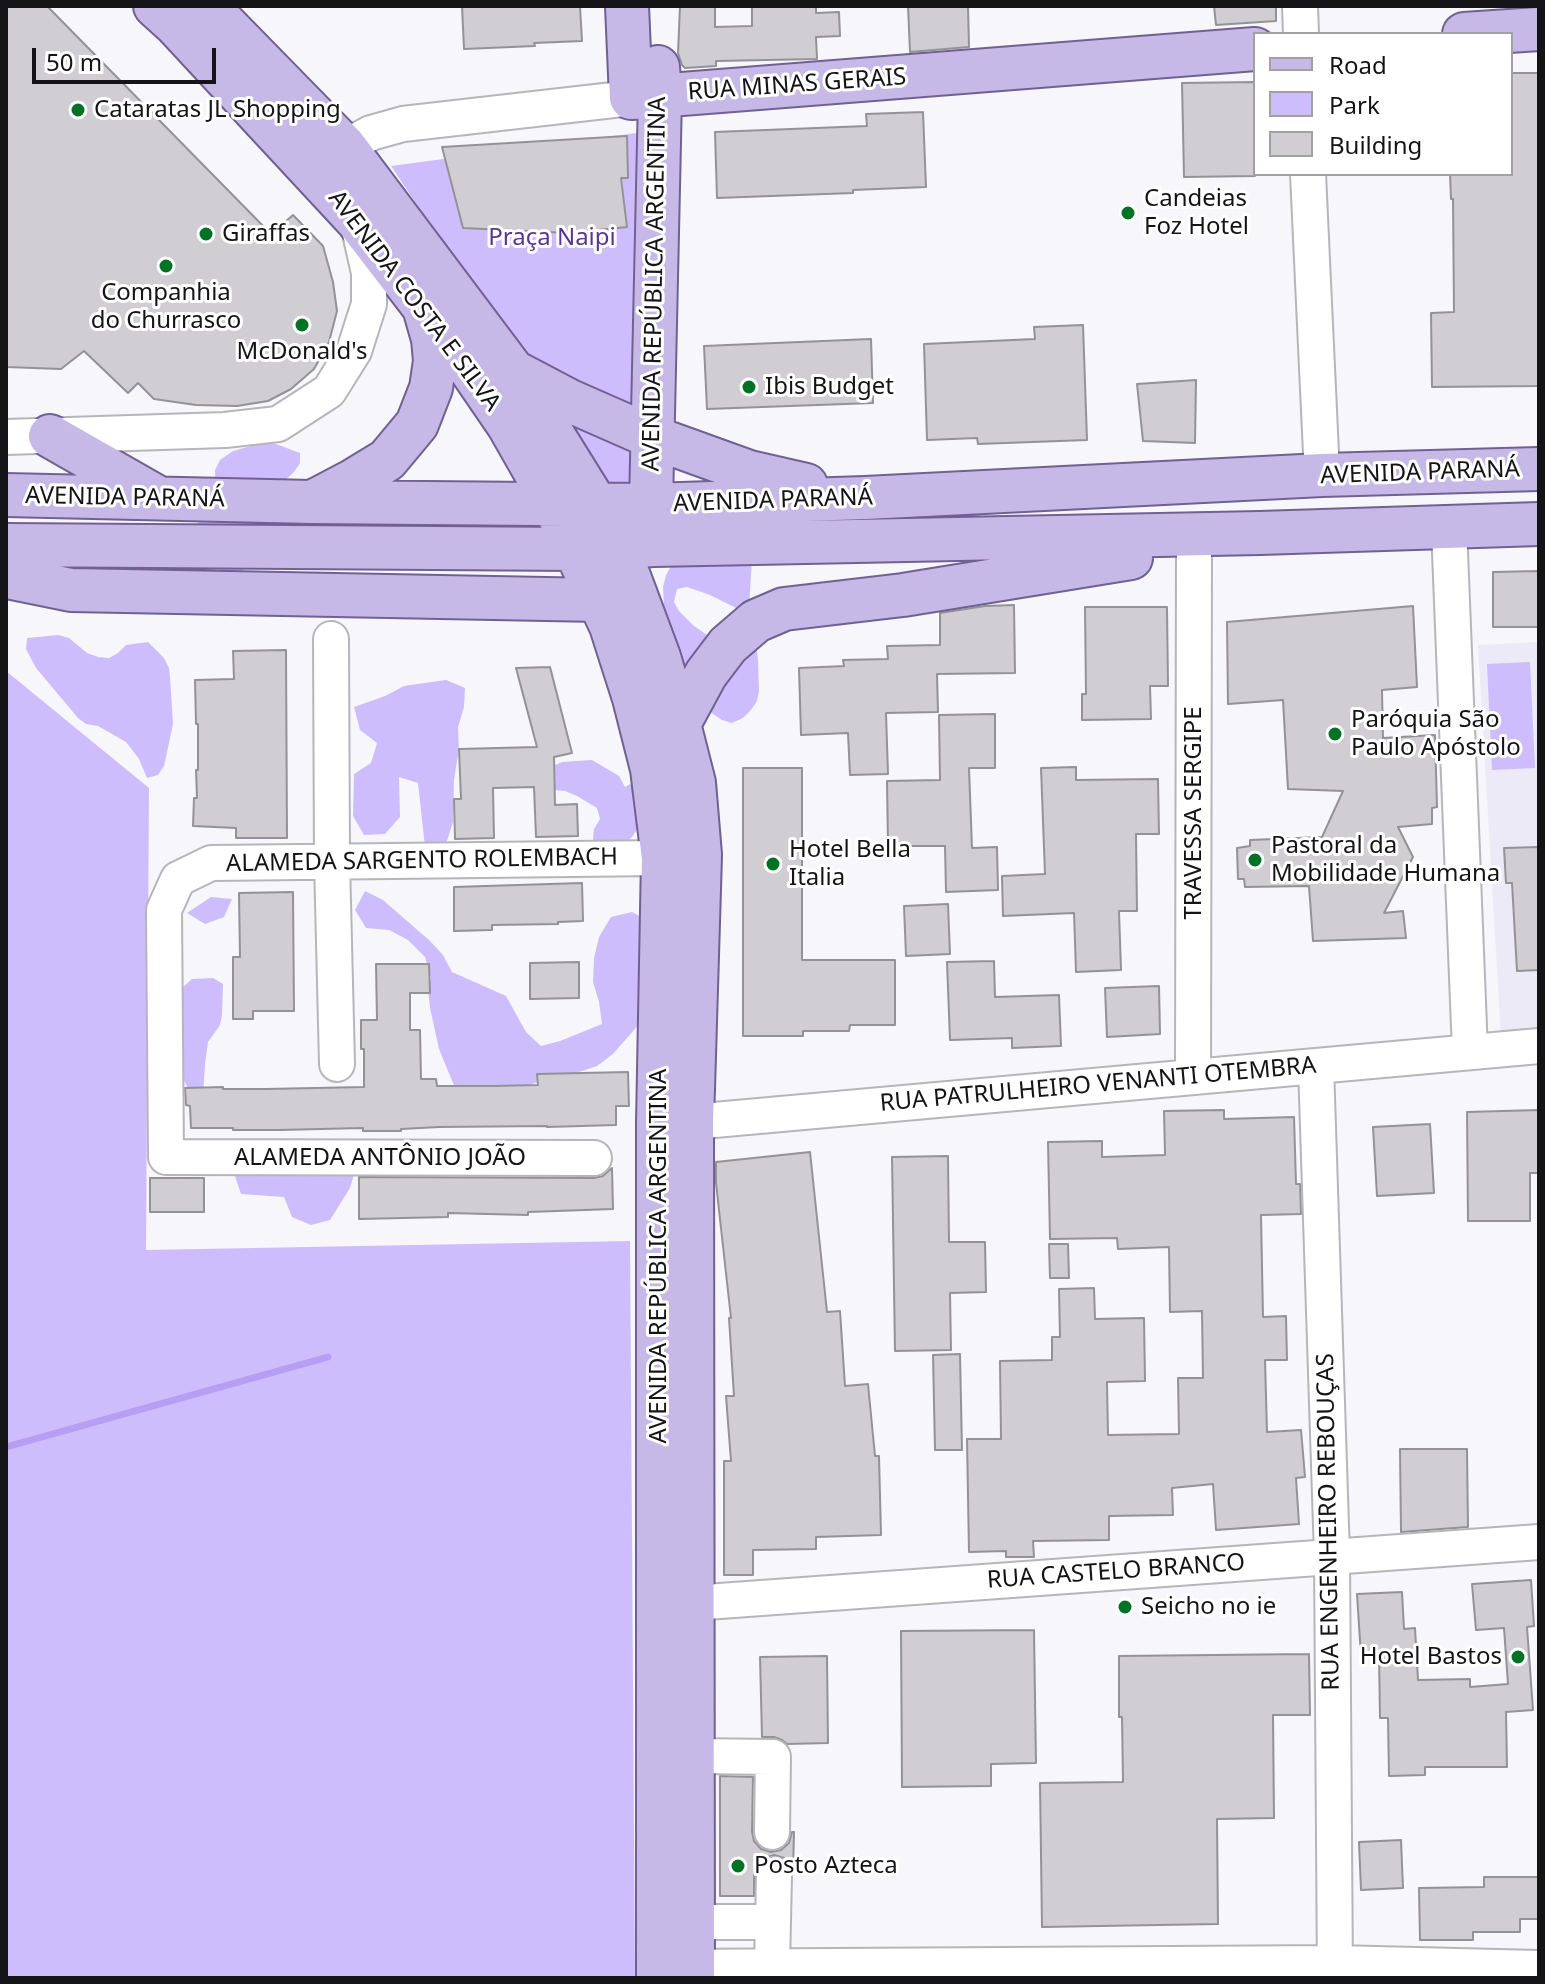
<!DOCTYPE html>
<html>
<head>
<meta charset="utf-8">
<style>
	body { margin:0 }
	#map { position:relative; width:1545px; height:1984px; overflow:hidden; background:#f7f6fb; font-family:"Noto Sans",sans-serif }
	canvas { display:block }
	.frame { position:absolute; inset:0; border:8px solid #141416; pointer-events:none }
	.legend { position:absolute; left:1253px; top:32px; width:260px; height:144px; box-sizing:border-box; background:#fff; border:2px solid #a1a1a2; margin:0; padding:10px 14px; list-style:none; font-size:24px; color:#141416 }
	.legend li { display:flex; align-items:center; gap:16px; height:40px }
	.legend b { width:40px; border:2px solid #a1a1a2 }
	.scale { position:absolute; left:32px; top:48px; width:184px; height:36px; box-sizing:border-box; border:4px solid #141416; border-top:0; padding-left:10px; font-size:24px; line-height:28px; white-space:nowrap; color:#141416; -webkit-text-stroke:6px #fff; paint-order:stroke }
</style>
</head>
<body>
<div id="map">
<canvas width="1545" height="1984"></canvas>
<div class="frame"></div>
<ul class="legend">
<li><b style="height:10px;background:#c7b9e7"></b>Road</li>
<li><b style="height:22px;background:#cebdfc"></b>Park</li>
<li><b style="height:22px;background:#d0ced3"></b>Building</li>
</ul>
<div class="scale">50 m</div>
</div>
<script>
const ctx = document.querySelector('canvas').getContext('2d');
ctx.lineJoin = 'round';
function paint(path, color) {
  ctx.fillStyle = color;
  ctx.fill(path, 'evenodd');
}
function shape(rows) {
  const path = new Path2D();
  for (const r of rows) {
    path.moveTo(r[0], r[1]);
    for (let i = 2; i < r.length; i += 2) path.lineTo(r[i], r[i + 1]);
  }
  return path;
}
function trace(path, color, width, dash) {
  ctx.strokeStyle = color;
  ctx.lineWidth = width;
  ctx.lineCap = dash ? 'butt' : 'round';
  ctx.setLineDash(dash || []);
  ctx.stroke(path);
}
function label(font, color, halo, rows, align = 'center') {
  ctx.font = font + ' "Noto Sans",sans-serif';
  ctx.lineWidth = 6;
  ctx.setLineDash([]);
  ctx.textBaseline = 'middle';
  ctx.strokeStyle = halo;
  ctx.fillStyle = color;
  for (const [text, x, y, turn = 0] of rows) {
    ctx.save();
    ctx.translate(x, y);
    ctx.rotate((+turn || 0) * Math.PI / 180);
    ctx.textAlign = isNaN(turn) ? turn : align;
    if (halo) ctx.strokeText(text, 0, 0);
    ctx.fillText(text, 0, 0);
    ctx.restore();
  }
}
paint(shape([
	[1539,642,1539,1035,1501,1038,1478,645]
]), '#edeaf7');
paint(shape([
	[644,132,642,485,605,486,391,166],
	[265,442,276,444,300,453,300,463,294,472,278,487,277,529,264,559,231,576,202,560,191,532,213,503,216,493,215,470,220,460,233,451],
	[752,558,749,609,738,609,710,595,687,587,677,589,674,602,679,611,694,626,713,639,755,639,758,659,759,691,757,701,751,710,743,718,732,723,722,720,713,714,681,689,666,644,663,587,666,575,674,561],
	[58,635,69,638,87,653,98,657,109,658,118,653,126,645,148,642,164,658,169,668,170,677,173,724,164,766,158,775,147,778,139,759,126,742,98,726,86,724,78,718,36,668,26,649,27,638],
	[1530,662,1535,768,1492,770,1487,664],
	[6,671,149,788,146,1250,630,1241,635,1978,6,1978],
	[446,680,465,688,464,707,458,727,459,749,454,780,453,822,445,847,425,847,418,783,399,777,400,817,385,834,364,835,353,816,354,774,371,763,377,743,360,730,354,707,385,696,404,686],
	[592,760,619,776,625,787,638,780,640,817,638,828,632,837,624,844,601,847,593,839,594,829,600,819,597,808,577,796,565,791,555,790,551,767,562,762],
	[365,891,383,900,430,941,443,955,452,972,506,996,526,1032,541,1046,560,1041,602,1024,599,1002,593,982,594,958,599,937,611,917,632,912,652,923,640,1023,613,1054,597,1066,558,1079,538,1082,516,1089,455,1088,439,1049,430,1008,428,988,431,978,425,957,408,940,389,930,366,928,355,910],
	[211,897,232,899,224,917,205,924,187,913],
	[213,978,223,984,222,1015,220,1025,208,1042,205,1064,203,1097,192,1097,178,1068,180,999,183,987,192,979],
	[334,1166,355,1171,350,1188,330,1220,311,1225,292,1217,284,1197,241,1194,234,1173,255,1172,318,1175]
]), '#cebdfc');
trace(shape([
	[6,1447,328,1357]
]), '#b69ef2', 7);
const building = shape([
	[6,6,47,6,271,234,293,215,323,246,333,282,337,311,329,342,314,369,291,389,268,401,237,406,196,405,154,399,138,383,128,393,84,351,61,369,6,367,6,6],
	[462,6,580,6,582,41,534,43,535,46,464,49,462,6],
	[680,6,715,6,715,27,752,26,752,6,816,6,816,13,839,12,840,36,816,37,817,59,716,61,716,66,685,68,682,65,678,53,680,6],
	[908,6,968,6,969,47,910,52,908,6],
	[1214,6,1276,6,1276,21,1216,25,1214,6],
	[1511,73,1539,73,1539,386,1432,387,1431,313,1454,312,1453,199,1451,199,1450,174,1511,174,1511,73],
	[1255,82,1255,176,1184,177,1182,83,1255,82],
	[923,112,926,187,853,190,853,193,717,198,715,132,867,126,866,114,923,112],
	[627,136,628,178,621,178,627,227,568,233,463,228,442,147,627,136],
	[1083,325,1087,440,978,444,977,438,927,440,924,344,1035,339,1034,327,1083,325],
	[871,339,873,403,707,409,704,346,871,339],
	[1196,380,1195,443,1143,441,1137,384,1196,380],
	[1539,571,1539,627,1493,627,1493,572,1539,571],
	[1014,605,1015,673,937,674,938,712,886,713,888,774,850,775,848,733,801,735,799,668,844,666,843,660,888,659,887,646,940,645,940,613,985,606,1014,605],
	[1413,606,1417,687,1382,690,1383,738,1435,735,1437,807,1432,808,1432,824,1398,827,1413,857,1384,913,1403,911,1406,938,1313,941,1309,886,1245,887,1244,879,1238,879,1237,848,1250,846,1250,840,1322,837,1343,791,1288,789,1283,700,1228,704,1227,622,1413,606],
	[1085,607,1167,607,1168,686,1150,686,1151,719,1082,720,1082,694,1086,694,1085,607],
	[286,650,287,838,236,838,236,828,193,826,194,798,197,798,196,770,198,770,198,724,196,724,195,680,234,679,233,651,286,650],
	[550,667,572,753,554,757,555,805,577,804,578,836,536,837,534,787,493,788,494,838,455,839,454,799,461,799,459,749,537,747,516,668,550,667],
	[995,714,995,768,969,768,972,848,997,847,998,890,946,892,945,846,888,846,887,781,940,780,939,715,995,714],
	[1076,767,1076,780,1158,779,1159,834,1136,834,1137,911,1119,911,1121,970,1076,972,1074,913,1003,916,1002,876,1045,874,1041,768,1076,767],
	[743,768,802,768,802,960,895,960,895,1025,850,1025,849,1031,803,1031,803,1036,743,1036,743,768],
	[1539,847,1539,970,1517,971,1512,883,1506,883,1504,848,1539,847],
	[582,883,583,921,558,922,558,924,492,925,492,930,454,931,454,887,582,883],
	[293,892,294,1011,253,1011,253,1019,233,1019,233,957,240,957,239,893,293,892],
	[948,904,950,954,906,956,904,906,948,904],
	[994,961,995,997,1059,995,1061,1046,1012,1048,1012,1038,950,1040,947,962,994,961],
	[579,962,579,998,530,999,530,963,579,962],
	[376,964,429,964,430,993,410,993,410,1030,420,1030,421,1079,436,1079,437,1086,494,1086,538,1085,537,1074,628,1072,629,1106,616,1106,616,1125,547,1127,547,1126,439,1127,401,1129,401,1131,363,1131,363,1128,279,1130,233,1130,233,1128,191,1128,190,1106,186,1105,185,1088,223,1087,223,1089,266,1089,364,1087,364,1049,361,1049,361,1020,377,1020,376,964],
	[1159,986,1160,1034,1107,1037,1105,988,1159,986],
	[1224,1110,1224,1119,1294,1117,1296,1184,1300,1184,1301,1214,1261,1215,1263,1317,1286,1316,1287,1360,1265,1360,1267,1432,1301,1430,1305,1477,1296,1478,1299,1524,1216,1530,1213,1484,1172,1488,1173,1515,1109,1516,1109,1540,1033,1541,1034,1557,1006,1557,1006,1551,969,1552,967,1439,1001,1439,1000,1361,1052,1360,1052,1337,1060,1337,1059,1289,1094,1288,1095,1319,1144,1318,1145,1381,1107,1382,1108,1435,1179,1434,1178,1378,1203,1378,1202,1311,1170,1312,1169,1247,1118,1249,1117,1238,1050,1239,1048,1142,1102,1141,1102,1157,1165,1155,1164,1111,1224,1110],
	[1539,1110,1539,1173,1530,1173,1530,1221,1468,1221,1467,1112,1539,1110],
	[1430,1124,1434,1193,1377,1196,1373,1127,1430,1124],
	[810,1152,827,1312,840,1311,845,1386,868,1384,875,1456,879,1456,881,1535,816,1537,816,1549,753,1550,753,1575,724,1575,724,1461,731,1461,726,1396,734,1396,729,1318,731,1318,716,1183,716,1162,810,1152],
	[948,1156,949,1242,985,1242,986,1292,950,1293,951,1350,895,1351,892,1157,948,1156],
	[612,1168,613,1209,528,1212,528,1215,448,1213,448,1217,359,1219,359,1177,594,1178,603,1176,612,1168],
	[150,1178,204,1178,204,1212,150,1212,150,1178],
	[1049,1244,1068,1244,1069,1278,1050,1278,1049,1244],
	[960,1354,962,1450,935,1450,933,1355,960,1354],
	[1400,1449,1467,1449,1468,1527,1401,1532,1400,1449],
	[1531,1580,1534,1626,1527,1627,1533,1710,1506,1712,1507,1767,1425,1767,1425,1775,1389,1776,1388,1718,1380,1718,1379,1655,1361,1656,1357,1594,1402,1592,1404,1629,1415,1628,1418,1680,1470,1679,1470,1687,1508,1684,1504,1628,1476,1630,1472,1584,1531,1580],
	[1034,1630,1036,1763,991,1764,991,1786,902,1787,901,1631,1034,1630],
	[1309,1654,1310,1715,1273,1715,1274,1818,1217,1819,1218,1924,1042,1927,1040,1783,1123,1782,1122,1717,1119,1717,1119,1656,1309,1654],
	[827,1656,828,1743,787,1744,782,1740,774,1737,762,1737,760,1657,827,1656],
	[720,1776,753,1777,752,1832,754,1841,761,1849,771,1852,781,1850,789,1843,792,1832,794,1832,793,1872,791,1865,784,1858,774,1855,764,1858,757,1865,754,1874,754,1896,720,1896,720,1776],
	[1401,1840,1403,1888,1361,1890,1359,1842,1401,1840],
	[1484,1877,1539,1877,1539,1919,1520,1919,1520,1932,1473,1932,1473,1940,1420,1940,1419,1888,1484,1887,1484,1877]
]);
paint(building, '#d0ced3');
trace(building, '#939297', 2);
const minor = shape([
	[1300,6,1301,34],
	[345,147,371,133,403,124,631,98],
	[1308,174,1322,475],
	[6,437,225,430,278,424,329,391,354,351,369,304,369,273,358,224],
	[1449,527,1470,1052],
	[331,639,332,861,337,1064],
	[1316,1066,1332,1556,1335,1978],
	[1193,1077,1194,550],
	[667,1123,692,1122,1539,1046],
	[594,1158,166,1157,164,910,178,879,211,863,663,858],
	[692,1603,1539,1542],
	[694,1756,773,1757,772,1832],
	[693,1922,772,1922],
	[772,1966,774,1875],
	[670,1967,1335,1963,1539,1968]
]);
const major = shape([
	[155,6,176,25,357,220,459,353,509,426,554,505,611,626,634,698,652,769,663,858,658,1123,658,1978],
	[207,6,345,147,514,372,596,504,618,547,659,657,679,724,694,783,700,855,692,1122,693,1978],
	[627,6,631,98,1255,49],
	[1464,34,1539,29],
	[515,372,570,401,652,437,749,472,806,485],
	[50,436,157,497],
	[6,495,312,502,651,505,865,498,1322,475,1539,469],
	[316,500,354,480,387,460,417,424,431,388,435,361,433,339,425,311],
	[653,533,651,505,660,96,658,67],
	[6,545,576,549,654,545,1260,533,1539,524],
	[6,575,12,578,71,590,599,600],
	[679,724,706,674,728,645,756,621,784,609,903,595,1131,558]
]);
trace(minor, '#b6b5ba', 38);
trace(major, '#706193', 46);
trace(minor, '#fff', 34);
trace(major, '#c7b9e7', 42);
for (const [x, y, r, color] of [
	[78,110,8,"#007225"],
	[1128,213,8,"#007225"],
	[206,234,8,"#007225"],
	[166,266,8,"#007225"],
	[302,325,8,"#007225"],
	[749,387,8,"#007225"],
	[1335,734,8,"#007225"],
	[1255,860,8,"#007225"],
	[773,864,8,"#007225"],
	[1125,1607,8,"#007225"],
	[1518,1657,8,"#007225"],
	[738,1866,8,"#007225"]
]) {
  const dot = new Path2D();
  dot.arc(x, y, r, 0, 2 * Math.PI);
  ctx.fillStyle = color;
  ctx.fill(dot);
  trace(dot, '#fff', 3);
}
label('24px', '#141416', '#fff', [
	["RUA MINAS GERAIS",797,85,-4],
	["AVENIDA REPÚBLICA ARGENTINA",655,284,-89],
	["AVENIDA COSTA E SILVA",414,301,53],
	["AVENIDA PARANÁ",1420,473,-2],
	["AVENIDA PARANÁ",125,498,1],
	["AVENIDA PARANÁ",773,501,-2],
	["TRAVESSA SERGIPE",1194,813,-90],
	["ALAMEDA SARGENTO ROLEMBACH",422,861,-1],
	["RUA PATRULHEIRO VENANTI OTEMBRA",1098,1085,-5],
	["ALAMEDA ANTÔNIO JOÃO",380,1158],
	["AVENIDA REPÚBLICA ARGENTINA",659,1256,-90],
	["RUA ENGENHEIRO REBOUÇAS",1329,1522,-91],
	["RUA CASTELO BRANCO",1116,1572,-4]
]);
label('24px', '#141416', '#fff', [
	["Cataratas JL Shopping",94,110],
	["Candeias",1144,199],
	["Foz Hotel",1144,227],
	["Giraffas",222,234],
	["Companhia",166,293,"center"],
	["do Churrasco",166,321,"center"],
	["McDonald's",302,352,"center"],
	["Ibis Budget",765,387],
	["Paróquia São",1351,720],
	["Paulo Apóstolo",1351,748],
	["Pastoral da",1271,846],
	["Mobilidade Humana",1271,874],
	["Hotel Bella",789,850],
	["Italia",789,878],
	["Seicho no ie",1141,1607],
	["Hotel Bastos",1502,1657,"right"],
	["Posto Azteca",754,1866]
], 'left');
label('24px', '#593595', '#fff', [
	["Praça Naipi",552,238]
]);
</script>
</body>
</html>
